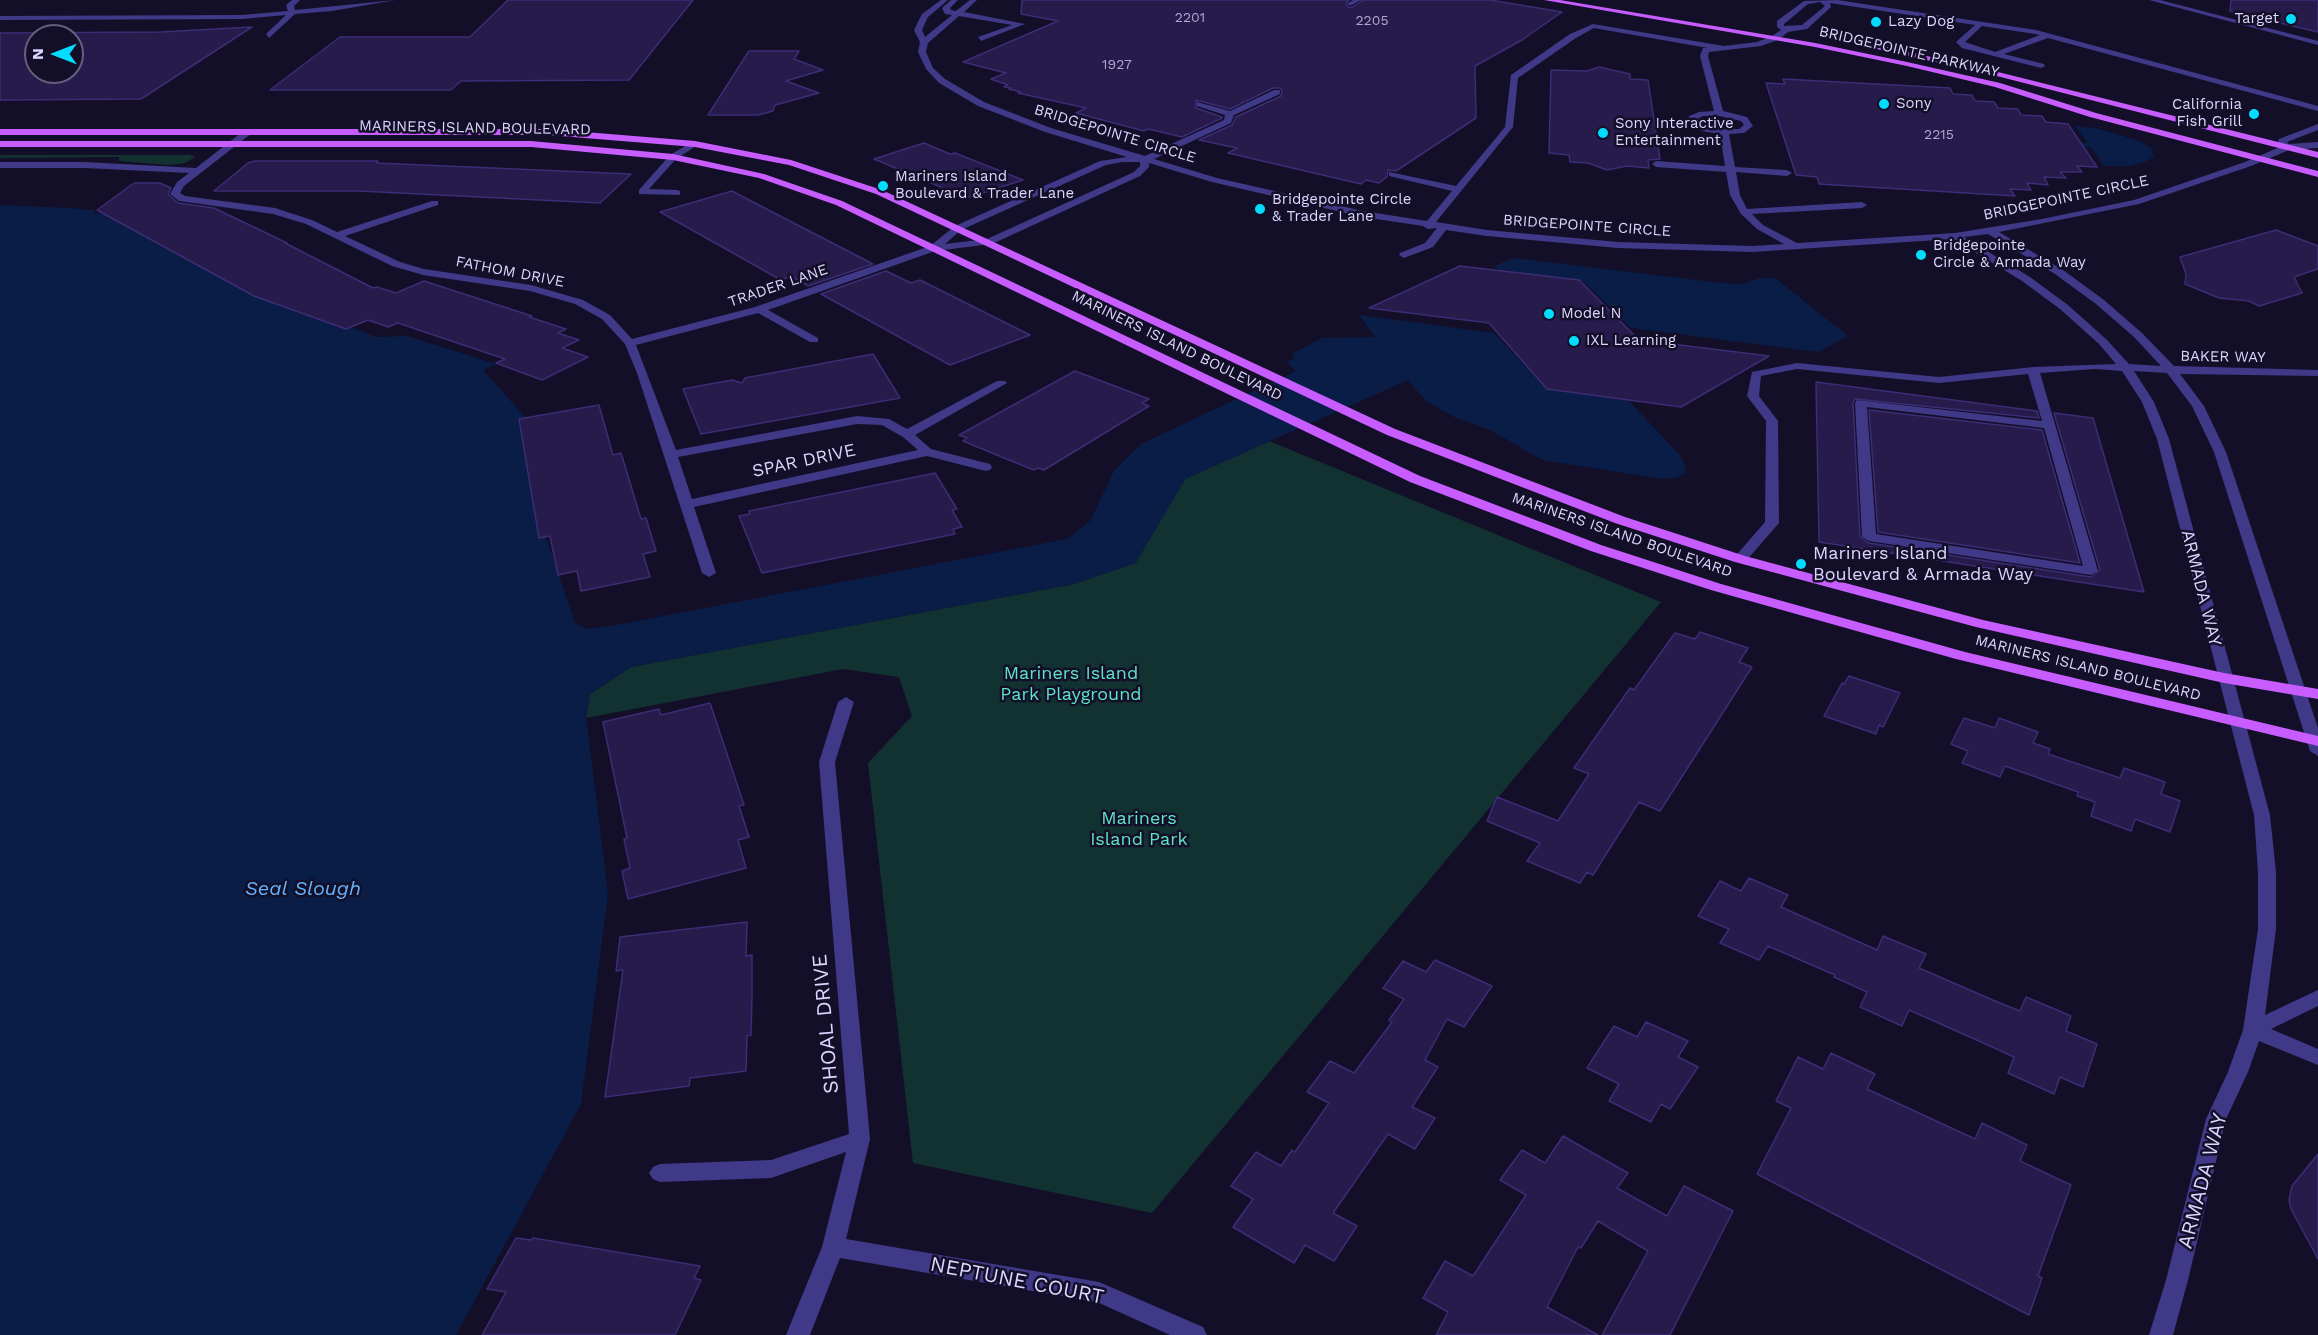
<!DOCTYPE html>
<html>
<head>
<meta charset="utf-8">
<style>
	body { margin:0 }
	#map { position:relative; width:2318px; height:1335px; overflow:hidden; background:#140f28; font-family:"Work Sans",sans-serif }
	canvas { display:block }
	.north { position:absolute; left:24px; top:24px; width:60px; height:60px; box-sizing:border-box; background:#140f28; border:2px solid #645f7e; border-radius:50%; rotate:270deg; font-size:16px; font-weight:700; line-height:24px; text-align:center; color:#dcd6ff }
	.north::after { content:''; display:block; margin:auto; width:21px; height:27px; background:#02ddff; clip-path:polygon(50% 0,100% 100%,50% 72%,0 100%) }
</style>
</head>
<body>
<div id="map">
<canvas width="2318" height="1335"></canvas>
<div class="north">N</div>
</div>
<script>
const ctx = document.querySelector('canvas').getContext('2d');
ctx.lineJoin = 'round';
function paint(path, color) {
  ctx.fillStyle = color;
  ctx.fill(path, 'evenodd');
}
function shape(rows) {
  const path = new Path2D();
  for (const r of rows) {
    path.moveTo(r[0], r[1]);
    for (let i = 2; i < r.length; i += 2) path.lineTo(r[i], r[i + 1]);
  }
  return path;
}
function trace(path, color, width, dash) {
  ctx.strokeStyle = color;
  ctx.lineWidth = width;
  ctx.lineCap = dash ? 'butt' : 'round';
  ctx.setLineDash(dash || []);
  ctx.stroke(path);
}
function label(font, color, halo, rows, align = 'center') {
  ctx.font = font + ' "Work Sans",sans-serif';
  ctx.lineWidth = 5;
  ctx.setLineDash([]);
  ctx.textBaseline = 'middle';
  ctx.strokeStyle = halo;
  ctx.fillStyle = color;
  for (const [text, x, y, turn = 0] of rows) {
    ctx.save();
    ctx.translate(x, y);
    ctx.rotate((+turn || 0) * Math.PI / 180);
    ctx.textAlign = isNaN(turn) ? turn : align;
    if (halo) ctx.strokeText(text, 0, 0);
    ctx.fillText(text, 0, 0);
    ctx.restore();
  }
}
paint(shape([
	[0,155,191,155,195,157,185,163,169,165,119,161,119,157,0,158],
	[1269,441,1661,602,1152,1213,913,1163,868,763,912,716,899,677,843,669,586,718,590,694,631,667,1074,584,1135,563,1185,479]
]), '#123232');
paint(shape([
	[2075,126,2099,129,2140,141,2152,149,2154,157,2145,162,2129,166,2104,166,2091,147,2076,147,2073,143,2088,143],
	[0,205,68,208,95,210,94,213,113,214,309,311,376,337,407,336,496,364,483,370,525,417,537,511,575,623,586,629,616,625,1067,539,1090,521,1114,471,1141,444,1296,371,1287,362,1294,358,1293,353,1322,338,1375,337,1359,315,1494,333,1547,389,1628,400,1678,453,1684,462,1686,472,1677,478,1662,479,1542,460,1492,431,1454,417,1425,400,1408,380,1185,479,1136,563,1074,584,631,667,590,694,586,717,608,894,581,1104,456,1335,0,1335],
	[1513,258,1730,284,1742,284,1760,278,1775,278,1848,336,1819,352,1631,328,1584,282,1499,270,1495,266]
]), '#091d47');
const building = shape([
	[508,0,693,0,629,80,461,81,451,90,270,90,340,37,470,37,508,0],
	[1022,0,1349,0,1346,3,1348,7,1353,7,1363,0,1490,0,1562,12,1522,40,1475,66,1476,118,1396,171,1388,170,1387,177,1379,183,1366,180,1361,184,1228,153,1237,148,1199,140,1232,125,1236,117,1281,96,1282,90,1280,88,1273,88,1230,109,1196,100,1196,108,1222,117,1222,118,1182,137,1148,129,1144,131,1076,113,1086,108,1018,93,1021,92,1009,89,1011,88,1004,87,1008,85,991,79,1006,73,963,62,1058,21,1021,14,1022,0],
	[2231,0,2318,0,2318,32,2230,11,2231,0],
	[252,27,141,99,0,100,0,33,161,32,252,27],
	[36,36,72,36,72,72,36,72,36,36],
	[749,51,799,51,794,59,823,70,786,81,819,93,775,105,773,111,758,115,708,115,749,51],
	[1599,67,1630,74,1630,79,1648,80,1660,159,1648,160,1649,168,1627,166,1607,170,1588,163,1570,162,1569,155,1549,153,1551,70,1587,71,1599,67],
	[1783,79,1950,88,1953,94,1972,95,1975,101,1994,102,1998,108,2018,109,2021,115,2042,116,2046,122,2068,124,2097,167,2077,166,2082,172,2060,172,2066,178,2044,177,2048,185,2027,183,2031,190,2010,189,2015,196,1819,184,1817,177,1796,175,1766,83,1785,84,1783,79],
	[924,143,950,154,955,153,1023,180,967,198,874,159,924,143],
	[255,161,378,161,376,163,631,174,600,203,359,191,214,191,248,163,255,161],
	[134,183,160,183,171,188,168,194,178,203,214,208,287,243,285,243,373,288,377,287,396,293,424,281,532,316,529,317,566,329,558,333,579,340,562,348,588,357,542,380,496,363,505,359,398,323,388,327,368,320,346,329,254,296,97,210,134,183],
	[732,191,751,201,873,264,808,286,791,276,781,280,660,212,732,191],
	[2276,230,2318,246,2318,269,2294,277,2302,293,2259,306,2249,301,2219,298,2185,284,2186,274,2180,257,2276,230],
	[1460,266,1579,280,1639,340,1769,356,1681,407,1547,389,1489,323,1369,308,1460,266],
	[886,271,911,283,920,280,1030,335,950,365,821,294,886,271],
	[873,354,900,398,701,434,683,389,732,380,742,383,745,378,873,354],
	[1075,371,1149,399,1142,403,1149,406,1044,470,1038,468,1034,470,1009,460,963,441,967,438,959,435,1075,371],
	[1816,382,2037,411,2039,418,1855,399,1853,403,1860,537,1869,543,2091,577,2100,570,2054,413,2093,418,2144,592,1819,542,1816,382],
	[599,405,613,455,621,453,641,519,646,518,656,551,643,554,650,577,581,591,577,571,558,575,550,536,539,538,519,419,599,405],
	[1869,410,2042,430,2080,563,1878,532,1869,410],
	[935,473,957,509,952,510,962,527,953,529,955,534,762,573,739,516,750,514,749,511,935,473],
	[1700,632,1748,648,1739,662,1752,667,1660,811,1639,802,1593,875,1587,872,1580,883,1527,861,1540,843,1487,821,1497,797,1558,821,1589,774,1574,768,1630,688,1634,690,1675,633,1695,639,1700,632],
	[1849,676,1900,693,1883,727,1879,725,1876,734,1824,716,1842,683,1844,684,1849,676],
	[710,703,744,805,739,806,749,837,738,840,746,868,628,899,622,871,630,868,624,839,627,838,603,722,659,709,661,715,710,703],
	[1964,718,1995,728,1999,718,2038,732,2033,743,2050,749,2048,754,2120,778,2124,768,2165,782,2161,794,2180,801,2170,832,2135,819,2131,831,2091,816,2095,802,2077,796,2078,792,2005,766,2000,777,1962,763,1968,751,1951,744,1964,718],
	[1749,878,1788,895,1781,907,1877,950,1883,936,1926,954,1919,968,1995,1001,2020,1011,2026,997,2071,1016,2066,1031,2097,1044,2083,1087,2060,1077,2054,1094,2008,1073,2014,1057,1979,1041,1909,1010,1902,1026,1860,1007,1867,992,1834,977,1835,975,1768,946,1759,960,1720,943,1729,929,1698,916,1720,881,1741,891,1749,878],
	[747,922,746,956,752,955,752,997,751,1035,747,1036,746,1071,690,1078,689,1086,605,1097,623,970,616,971,620,937,747,922],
	[1435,960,1492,986,1464,1027,1447,1019,1425,1060,1438,1067,1412,1107,1435,1118,1415,1149,1388,1134,1333,1213,1357,1226,1334,1261,1305,1245,1294,1263,1233,1227,1253,1199,1231,1186,1256,1152,1281,1166,1292,1150,1295,1152,1329,1103,1307,1092,1330,1061,1354,1073,1392,1022,1389,1020,1404,999,1383,988,1403,961,1426,972,1435,960],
	[1646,1022,1688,1041,1678,1057,1698,1067,1670,1109,1661,1104,1651,1122,1609,1101,1619,1084,1587,1068,1614,1026,1637,1037,1646,1022],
	[1831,1053,1875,1074,1867,1089,1975,1139,1982,1123,2027,1145,2020,1161,2071,1185,2038,1276,2042,1278,2029,1315,1757,1174,1791,1108,1776,1101,1798,1057,1823,1069,1831,1053],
	[1563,1136,1628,1173,1617,1188,1667,1216,1684,1186,1733,1211,1670,1335,1602,1335,1648,1251,1598,1221,1581,1248,1578,1247,1547,1307,1598,1335,1436,1335,1448,1312,1423,1298,1445,1261,1473,1276,1526,1195,1500,1180,1522,1150,1545,1163,1563,1136],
	[2318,1154,2318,1259,2291,1209,2289,1200,2292,1186,2318,1154],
	[516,1238,531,1240,533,1238,700,1266,694,1278,701,1280,675,1335,482,1335,506,1292,487,1289,516,1238]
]);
paint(building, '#261b4a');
trace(building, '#3d2c76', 1.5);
paint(shape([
	[292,0,300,0,294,6,295,10,396,0,332,11,295,14,269,38,266,34,286,15,242,19,0,20,0,16,242,15,288,11,286,5,292,0],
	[941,0,948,0,928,17,922,30,925,37,952,15,945,14,942,8,951,0,958,0,950,8,951,10,956,11,970,0,977,0,964,12,1025,24,981,41,978,37,1012,25,959,16,928,43,926,52,933,68,945,79,984,102,1051,128,1145,156,1224,120,1225,115,1197,106,1197,102,1230,111,1274,90,1280,90,1280,94,1234,115,1231,123,1154,159,1217,178,1363,211,1427,221,1452,191,1389,176,1389,172,1456,186,1505,127,1511,75,1570,34,1593,24,1724,46,1757,42,1772,36,1781,30,1777,27,1777,21,1804,1,1837,0,2036,30,2318,106,2318,111,2048,38,2004,54,2044,64,2045,66,2041,68,1962,48,1956,42,1975,25,1830,3,1831,7,1807,29,1788,32,1778,40,1761,46,1709,52,1708,56,1723,111,1747,117,1753,126,1744,133,1729,134,1735,167,1787,170,1792,173,1787,176,1736,172,1740,195,1747,209,1862,202,1867,205,1862,208,1752,214,1763,225,1797,243,1955,233,2042,219,2134,200,2245,162,2282,146,2278,141,2279,139,2318,124,2318,130,2287,142,2289,144,2318,142,2318,148,2289,150,2251,166,2139,204,1999,232,2063,270,2104,300,2142,333,2174,366,2318,370,2318,376,2180,374,2204,406,2226,452,2318,728,2318,756,2310,751,2214,452,2192,406,2167,373,2134,371,2154,402,2169,439,2270,815,2276,872,2276,929,2265,1015,2318,990,2318,1006,2271,1029,2318,1049,2318,1065,2259,1041,2248,1072,2226,1119,2188,1280,2173,1335,2149,1335,2166,1280,2206,1119,2228,1072,2243,1030,2258,929,2258,872,2254,815,2157,439,2142,402,2122,371,2095,369,2040,373,2098,571,2091,575,1869,541,1862,537,1855,403,1857,400,2042,421,2028,374,1939,383,1797,369,1761,376,1759,396,1778,421,1779,523,1745,562,1740,563,1733,559,1765,522,1766,421,1747,396,1752,372,1797,363,1939,377,2033,367,2116,364,2099,344,2060,309,2022,281,1953,239,1752,252,1618,248,1487,236,1446,230,1433,247,1404,258,1399,255,1400,253,1425,243,1437,228,1428,229,1423,226,1363,217,1212,182,1149,163,1149,167,1140,176,992,244,935,251,768,310,818,338,818,342,810,342,758,313,636,345,676,450,857,416,889,419,907,429,997,381,1005,381,1007,383,915,435,931,449,990,464,992,467,990,470,986,471,927,456,694,507,716,573,709,577,702,573,637,373,625,344,602,319,575,304,530,291,423,275,392,266,306,224,273,214,179,201,170,194,177,182,189,173,85,168,0,168,0,162,85,162,196,168,246,129,252,129,252,133,184,186,180,193,185,196,275,208,312,220,337,232,432,201,438,201,438,205,345,236,400,262,424,269,531,285,583,300,610,315,632,339,755,307,930,246,955,226,1100,161,1127,157,1045,132,978,106,939,83,926,69,918,52,920,42,914,30,922,14,941,0],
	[1820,2,1825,6,1802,25,1784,26,1784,24,1808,4,1820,2],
	[1982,26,2035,34,2040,35,1995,52,1965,42,1982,26],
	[1594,28,1708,48,1703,48,1700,56,1714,111,1699,112,1689,116,1687,121,1702,131,1720,134,1725,166,1656,161,1652,164,1656,167,1726,172,1730,195,1741,214,1757,229,1784,244,1752,246,1618,242,1487,230,1436,222,1513,127,1518,78,1576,38,1594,28],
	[1703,116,1719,116,1741,121,1744,125,1739,129,1724,129,1707,127,1696,120,1703,116],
	[1122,162,1140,162,1140,166,1134,172,987,239,945,244,961,230,1106,165,1122,162],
	[1988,234,2055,274,2096,304,2134,337,2161,366,2129,364,2107,340,2068,305,2030,277,1964,237,1988,234],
	[1867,407,2044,428,2083,566,1876,534,1867,407],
	[857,424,882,425,903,437,918,450,692,499,678,457,857,424],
	[1353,0,1361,0,1352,5,1348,5,1348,3,1353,0],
	[2149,0,2160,0,2318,41,2318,45,2149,0],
	[692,142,699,144,676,159,649,189,677,190,680,191,680,195,639,194,639,190,670,155,692,142],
	[846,697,854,702,835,762,870,1139,846,1239,1099,1282,1203,1327,1207,1335,1170,1335,1097,1302,840,1258,810,1335,786,1335,822,1247,846,1152,771,1178,660,1182,653,1179,649,1173,653,1167,660,1164,771,1160,849,1134,819,762,838,702,846,697]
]), '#3f3988');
paint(shape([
	[1544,0,1560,0,1815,43,1907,62,2000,83,2096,113,2318,171,2318,177,2090,117,1995,87,1907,66,1815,47,1544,0],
	[1872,44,1986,69,2318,152,2318,158,1985,73,1872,48,1872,44],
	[0,129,548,129,695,141,791,160,882,190,1395,429,1625,517,1745,556,1983,620,2224,673,2318,689,2318,699,2224,683,1976,627,1735,562,1615,523,1387,435,876,194,789,165,695,147,548,135,0,135,0,129],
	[0,141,531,141,673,154,764,174,842,201,1420,476,1601,545,1721,584,1965,652,2318,736,2318,746,1956,659,1711,590,1591,551,1410,482,836,205,759,178,673,160,531,147,0,147,0,141]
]), '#c85dff');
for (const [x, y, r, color] of [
	[2291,19,6,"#02ddff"],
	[1876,22,6,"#02ddff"],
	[1884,104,6,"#02ddff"],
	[2254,114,6,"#02ddff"],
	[1603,133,6,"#02ddff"],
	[883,186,6,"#02ddff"],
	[1260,209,6,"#02ddff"],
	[1921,255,6,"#02ddff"],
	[1549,314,6,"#02ddff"],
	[1574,341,6,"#02ddff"],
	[1801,564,6,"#02ddff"]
]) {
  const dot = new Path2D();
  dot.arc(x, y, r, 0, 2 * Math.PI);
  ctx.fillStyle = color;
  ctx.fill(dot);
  trace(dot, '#140f28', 2);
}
label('14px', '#aea7d2', null, [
	["2201",1190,18],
	["2205",1372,21],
	["1927",1117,65],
	["2215",1939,135]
]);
label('15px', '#dcd6ff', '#140f28', [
	["Target",2279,19,"right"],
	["Lazy Dog",1888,22],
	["Sony",1896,104],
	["California",2242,105,"right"],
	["Fish Grill",2242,122,"right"],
	["Sony Interactive",1615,124],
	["Entertainment",1615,141],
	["Mariners Island",895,177],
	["Boulevard & Trader Lane",895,194],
	["Bridgepointe Circle",1272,200],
	["& Trader Lane",1272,217],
	["Bridgepointe",1933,246],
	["Circle & Armada Way",1933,263],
	["Model N",1561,314],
	["IXL Learning",1586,341]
], 'left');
label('15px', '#dcd6ff', '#140f28', [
	["BRIDGEPOINTE PARKWAY",1909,52,13],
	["MARINERS ISLAND BOULEVARD",475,128,1],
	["BRIDGEPOINTE CIRCLE",1115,134,17],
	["BRIDGEPOINTE CIRCLE",2066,198,-12],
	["BRIDGEPOINTE CIRCLE",1587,226,4],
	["FATHOM DRIVE",510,272,11],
	["TRADER LANE",778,286,-19],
	["MARINERS ISLAND BOULEVARD",1177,346,26],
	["BAKER WAY",2223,357,1],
	["MARINERS ISLAND BOULEVARD",1622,535,19],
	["MARINERS ISLAND BOULEVARD",2088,668,14]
]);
label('18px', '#dcd6ff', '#140f28', [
	["SPAR DRIVE",804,461,-12],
	["ARMADA WAY",2201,588,76]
]);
label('18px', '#dcd6ff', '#140f28', [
	["Mariners Island",1813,554],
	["Boulevard & Armada Way",1813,575]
], 'left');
label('18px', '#5ee3c7', '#140f28', [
	["Mariners Island",1071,674],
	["Park Playground",1071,695],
	["Mariners",1139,819],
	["Island Park",1139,840]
]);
label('italic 20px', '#64b2ff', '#140f28', [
	["Seal Slough",303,889]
]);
label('21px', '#dcd6ff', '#140f28', [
	["SHOAL DRIVE",826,1024,-95],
	["ARMADA WAY",2203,1181,-75],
	["NEPTUNE COURT",1017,1281,11]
]);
</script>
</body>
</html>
